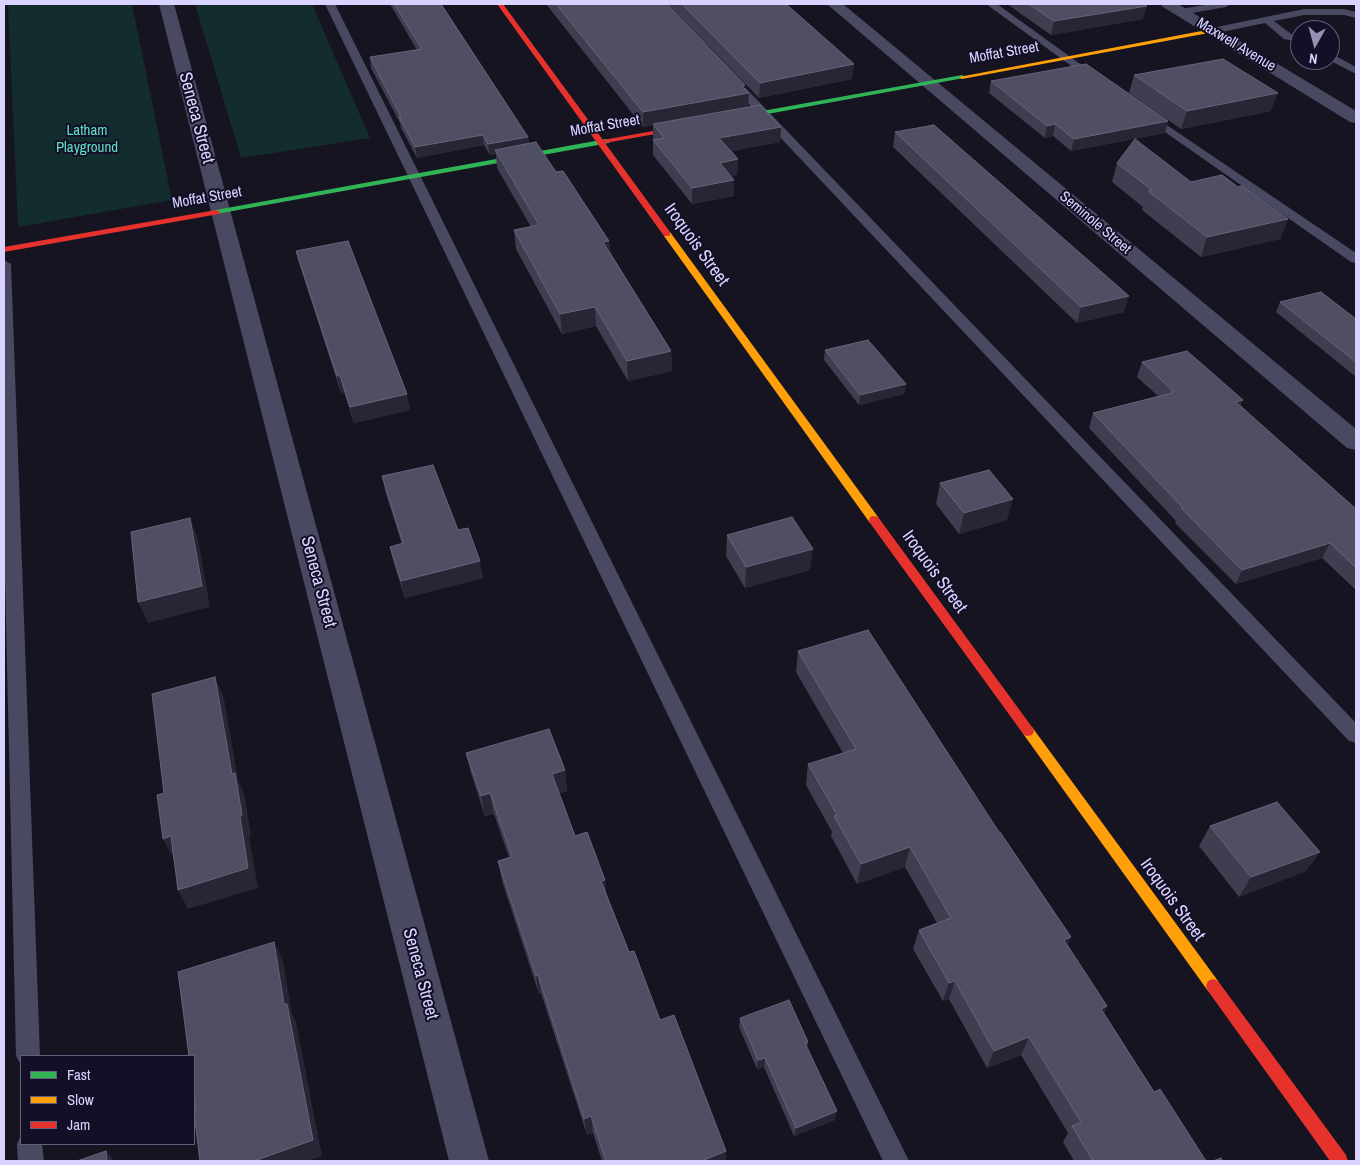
<!DOCTYPE html>
<html>
<head>
<meta charset="utf-8">
<style>
	body { margin:0 }
	#map { position:relative; width:1360px; height:1165px; overflow:hidden; background:#161421; font-family:"Archivo Narrow",sans-serif }
	canvas { display:block }
	.frame { position:absolute; inset:0; border:5px solid #d9d4ff; pointer-events:none }
	.legend { position:absolute; left:20px; top:1055px; width:175px; height:90px; box-sizing:border-box; background:#130f26; border:1px solid #625e7d; margin:0; padding:6px 9px; list-style:none; font-size:15px; color:#d9d4ff }
	.legend li { display:flex; align-items:center; gap:10px; height:25px }
	.legend b { width:25px; border:1px solid #625e7d }
	.north { position:absolute; left:1290px; top:20px; width:50px; height:50px; box-sizing:border-box; background:#130f26; border:1px solid #625e7d; border-radius:50%; rotate:187deg; font-size:14px; font-weight:700; line-height:20px; text-align:center; color:#d9d4ff }
	.north::after { content:''; display:block; margin:auto; width:18px; height:22px; background:#9591b1; clip-path:polygon(50% 0,100% 100%,50% 72%,0 100%) }
</style>
</head>
<body>
<div id="map">
<canvas width="1360" height="1165"></canvas>
<div class="frame"></div>
<ul class="legend">
<li><b style="height:6px;background:#30b455"></b>Fast</li>
<li><b style="height:6px;background:#ff9f0a"></b>Slow</li>
<li><b style="height:6px;background:#e5322d"></b>Jam</li>
</ul>
<div class="north">N</div>
</div>
<script>
const ctx = document.querySelector('canvas').getContext('2d');
ctx.lineJoin = 'round';
function paint(path, color) {
  ctx.fillStyle = color;
  ctx.fill(path, 'evenodd');
}
function shape(rows) {
  const path = new Path2D();
  for (const r of rows) {
    path.moveTo(r[0], r[1]);
    for (let i = 2; i < r.length; i += 2) path.lineTo(r[i], r[i + 1]);
  }
  return path;
}
function trace(path, color, width, dash) {
  ctx.strokeStyle = color;
  ctx.lineWidth = width;
  ctx.lineCap = dash ? 'butt' : 'round';
  ctx.setLineDash(dash || []);
  ctx.stroke(path);
}
function label(font, color, halo, rows, align = 'center') {
  ctx.font = font + ' "Archivo Narrow",sans-serif';
  ctx.lineWidth = 4;
  ctx.setLineDash([]);
  ctx.textBaseline = 'middle';
  ctx.strokeStyle = halo;
  ctx.fillStyle = color;
  for (const [text, x, y, turn = 0] of rows) {
    ctx.save();
    ctx.translate(x, y);
    ctx.rotate((+turn || 0) * Math.PI / 180);
    ctx.textAlign = isNaN(turn) ? turn : align;
    if (halo) ctx.strokeText(text, 0, 0);
    ctx.fillText(text, 0, 0);
    ctx.restore();
  }
}
paint(shape([
	[8,4,132,4,172,200,18,227],
	[195,4,312,4,370,138,241,158]
]), '#132c2d');
paint(shape([
	[325,4,335,4,909,1161,883,1161,325,4],
	[986,4,997,4,1101,79,1096,82,1092,81,986,4],
	[1211,4,1231,4,1226,7,1180,15,1175,12,1180,9,1211,4],
	[1304,9,1344,9,1356,12,1356,18,1344,15,1304,15,1274,21,1291,34,1300,36,1300,42,1284,39,1265,23,1212,34,1207,31,1212,28,1304,9],
	[1330,53,1356,67,1356,74,1329,60,1330,53],
	[733,78,737,79,1356,723,1356,743,1349,741,729,83,728,81,729,79,733,78],
	[1146,111,1356,253,1356,263,1351,262,1142,116,1140,114,1142,112,1146,111],
	[4,260,11,264,40,1056,21,1056,21,1065,16,1056,4,534,4,260],
	[21,1135,21,1144,42,1144,44,1161,18,1161,17,1144,21,1135]
]), '#4a4962');
paint(shape([
	[159,4,174,4,489,1161,449,1161,159,4],
	[827,4,843,4,1356,429,1356,450,1347,448,827,4],
	[1160,4,1178,4,1356,111,1356,123,1350,122,1163,7,1160,4]
]), '#4a4962');
paint(shape([
	[962,75,964,76,964,78,729,121,725,119,729,117,962,75],
	[606,139,610,141,609,143,216,214,212,212,216,210,606,139]
]), '#30b455');
paint(shape([
	[1212,29,1215,31,1214,32,962,79,959,77,1212,29],
	[664,232,670,232,878,517,879,520,878,523,870,523,664,236,664,232],
	[1028,726,1032,727,1218,981,1220,986,1218,991,1213,993,1208,991,1024,735,1022,731,1024,727,1028,726]
]), '#ff9f0a');
paint(shape([
	[497,4,503,4,603,140,692,124,692,128,689,128,605,143,670,232,670,236,664,236,497,4],
	[216,210,220,212,219,214,4,252,4,247,216,210],
	[874,516,878,517,1032,727,1034,731,1032,735,1028,736,1024,735,870,523,869,520,870,517,874,516],
	[1213,979,1218,981,1346,1155,1348,1161,1330,1161,1208,991,1206,986,1208,981,1213,979]
]), '#e5322d');
paint(shape([
	[390,4,441,4,528,137,529,144,556,172,609,241,610,252,671,351,672,371,628,381,596,326,562,334,516,249,514,230,531,227,497,168,496,154,490,155,484,145,417,158,401,128,400,123,371,68,370,57,417,50],
	[546,4,667,4,745,85,745,88,749,93,748,107,781,127,780,142,731,151,738,159,737,175,731,176,734,196,692,204,653,155,653,125,643,127],
	[668,4,786,4,854,64,852,79,759,98],
	[1007,4,1144,4,1143,19,1051,35],
	[1134,75,1271,111,1181,129,1129,93],
	[991,81,1168,121,1165,133,1071,151,1053,136,1045,138,989,93],
	[895,132,1124,312,1077,323,893,147],
	[1117,163,1191,182,1238,187,1288,219,1280,239,1201,257,1142,210,1143,207,1112,182],
	[296,251,410,410,354,423,344,392,341,393,300,266],
	[1280,302,1356,319,1356,377,1276,312],
	[825,350,906,384,904,394,859,405,824,360],
	[1142,362,1240,406,1356,509,1356,590,1322,558,1236,584,1175,523,1176,521,1089,428,1093,413,1158,396,1137,377],
	[382,476,458,530,483,578,405,598,394,564,390,547,402,544,386,494],
	[940,483,1007,520,959,534,936,504],
	[727,535,810,570,745,588,726,556],
	[798,651,999,832,1071,937,1067,945,1107,1006,1104,1013,1154,1092,1206,1161,1074,1161,1063,1142,1068,1133,1021,1055,987,1068,949,999,943,1001,913,949,919,930,937,923,905,867,857,884,831,836,832,832,806,785,808,764,843,753,796,672],
	[466,753,565,770,567,791,559,793,575,836,605,880,606,893,629,952,660,1020,726,1151,726,1161,602,1161,593,1133,587,1135,541,993,539,994,502,881,498,861,509,857,494,814,485,816,471,773],
	[1210,826,1320,852,1306,871,1239,897,1199,846],
	[740,1018,808,1042,807,1048,835,1120,794,1136,764,1067,757,1069,739,1027]
]), '#403d50');
paint(shape([
	[1147,6,1143,19,1051,35,1054,21],
	[854,64,852,79,759,98,760,83],
	[745,85,745,94,749,93,748,108,643,127,643,112],
	[1278,93,1271,111,1181,129,1187,111],
	[1168,121,1165,133,1071,151,1074,139],
	[1055,124,1053,136,1045,138,1047,126],
	[781,127,780,142,719,153,719,138],
	[483,135,484,145,417,158,415,147],
	[528,137,529,148,495,150,496,154,490,155,488,144],
	[738,159,737,175,719,178,720,163],
	[734,180,734,196,692,204,692,188],
	[1288,219,1280,239,1201,257,1207,237],
	[609,241,610,260,603,242],
	[1129,296,1124,312,1077,323,1081,307],
	[595,307,596,326,562,334,560,314],
	[671,351,672,371,628,381,627,361],
	[337,376,340,376,344,392,341,393],
	[906,384,904,394,859,405,860,395],
	[407,394,410,410,354,423,350,407],
	[1243,400,1237,415,1236,402],
	[1013,499,1007,520,959,534,964,513],
	[190,518,198,539,210,607,148,623,138,602],
	[1330,543,1322,558,1236,584,1242,570],
	[813,549,810,570,745,588,746,567],
	[480,561,483,578,405,598,401,581],
	[215,677,224,698,238,780,244,793,251,835,249,836,258,888,188,909,178,890,232,774],
	[565,770,567,791,554,795,552,774],
	[490,793,494,814,485,816,481,796],
	[171,836,182,856,174,859,163,839],
	[910,847,905,867,857,884,861,864],
	[1320,852,1306,871,1239,897,1251,877],
	[605,880,607,899,601,881],
	[1071,937,1062,956,1064,940],
	[274,942,283,961,292,1014,296,1022,322,1156,308,1161,254,1161,284,1004],
	[538,975,541,993,539,994,536,976],
	[955,981,949,999,943,1001,949,983],
	[1107,1006,1098,1024,1101,1009],
	[1029,1037,1021,1055,987,1068,994,1051],
	[765,1058,764,1067,757,1069,758,1060],
	[837,1111,835,1120,794,1136,796,1128],
	[591,1116,593,1133,587,1135,584,1119],
	[106,1151,113,1159,113,1161,107,1161],
	[726,1151,726,1161,702,1161]
]), '#282635');
const building = shape([
	[394,4,441,4,528,137,488,144,483,135,415,147,399,117,401,117,370,57,422,49,394,4],
	[556,4,667,4,745,85,742,86,749,93,643,112,556,4],
	[682,4,786,4,854,64,760,83,682,4],
	[1029,4,1144,4,1147,6,1054,21,1029,4],
	[1223,59,1278,93,1187,111,1134,75,1223,59],
	[1086,64,1168,121,1074,139,1055,124,1047,126,991,81,1086,64],
	[760,105,781,127,719,138,738,159,720,163,734,180,692,188,653,140,664,138,653,124,760,105],
	[934,125,1129,296,1081,307,895,132,934,125],
	[1135,139,1191,182,1222,175,1238,187,1242,186,1288,219,1207,237,1148,191,1152,190,1117,163,1135,139],
	[536,142,556,172,563,171,609,241,603,242,671,351,627,361,595,307,560,314,514,230,539,225,495,150,536,142],
	[348,241,407,394,350,407,340,376,337,376,296,251,348,241],
	[1321,292,1356,319,1356,362,1280,302,1321,292],
	[868,340,906,384,860,395,825,350,868,340],
	[1187,351,1243,400,1236,402,1356,509,1356,568,1330,543,1242,570,1181,508,1183,508,1093,413,1172,393,1171,392,1173,391,1142,362,1187,351],
	[433,465,458,530,468,528,480,561,401,581,390,547,403,543,382,476,433,465],
	[989,470,1013,499,964,513,940,483,989,470],
	[792,517,813,549,746,567,727,535,792,517],
	[190,518,202,586,138,602,131,532,190,518],
	[868,630,999,832,1000,832,1071,937,1064,940,1107,1006,1101,1009,1154,1092,1160,1089,1206,1161,1093,1161,1072,1126,1081,1122,1029,1037,994,1051,955,981,949,983,919,930,951,918,910,847,861,864,834,816,837,815,808,764,856,749,798,651,868,630],
	[215,677,232,774,235,773,242,815,240,816,248,868,178,890,171,836,163,839,157,795,164,793,152,694,215,677],
	[549,729,565,770,552,774,575,836,587,832,605,880,601,881,629,952,634,951,660,1020,674,1015,726,1151,702,1161,606,1161,591,1116,584,1119,538,975,536,976,498,861,512,857,490,793,481,796,466,753,549,729],
	[1277,802,1320,852,1251,877,1210,826,1277,802],
	[274,942,284,1004,287,1004,313,1140,254,1161,200,1161,194,1113,196,1112,194,1092,194,1056,189,1056,178,972,274,942],
	[789,1000,808,1042,805,1043,837,1111,796,1128,765,1058,758,1060,740,1018,789,1000],
	[106,1151,107,1161,77,1161,106,1151],
	[1221,1158,1223,1161,1213,1161,1221,1158]
]);
paint(building, '#504e63');
trace(building, '#66637b', 1);
label('15px', '#d9d4ff', '#130f26', [
	["Maxwell Avenue",1236,45,31],
	["Moffat Street",1004,53,-10],
	["Moffat Street",605,126,-10],
	["Moffat Street",207,198,-10],
	["Seminole Street",1095,223,40]
]);
label('15px', '#5fe0c0', '#130f26', [
	["Latham",87,131],
	["Playground",87,148]
]);
label('18px', '#d9d4ff', '#130f26', [
	["Seneca Street",196,118,75],
	["Iroquois Street",696,245,54],
	["Iroquois Street",934,572,54],
	["Seneca Street",318,582,75],
	["Iroquois Street",1172,900,54],
	["Seneca Street",420,974,75]
]);
</script>
</body>
</html>
